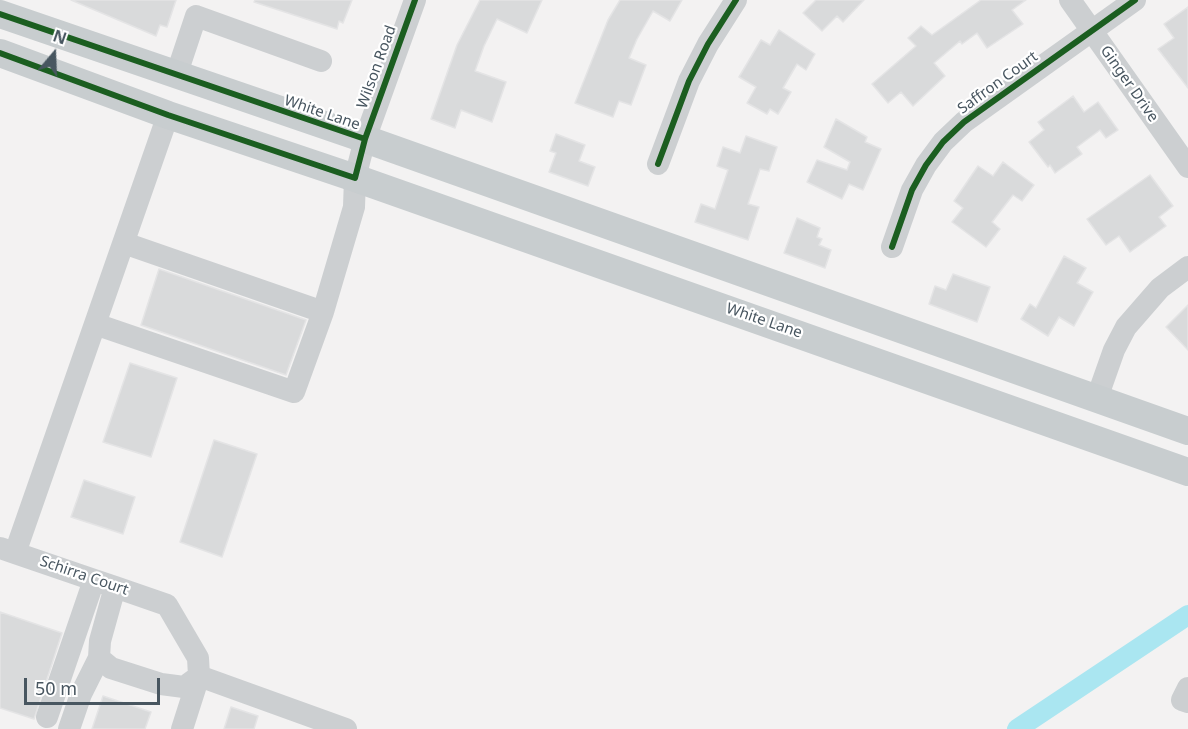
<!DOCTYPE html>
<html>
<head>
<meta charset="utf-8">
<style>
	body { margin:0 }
	#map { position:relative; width:1188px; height:729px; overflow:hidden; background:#f3f2f2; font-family:"Noto Sans",sans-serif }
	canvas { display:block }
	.north { position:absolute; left:24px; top:24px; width:60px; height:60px; -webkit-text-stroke:4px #fff; paint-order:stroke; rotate:19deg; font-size:16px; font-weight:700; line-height:24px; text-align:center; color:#485660 }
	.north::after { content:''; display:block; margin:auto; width:21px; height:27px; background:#485660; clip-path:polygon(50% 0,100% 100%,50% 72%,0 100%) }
	.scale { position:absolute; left:24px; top:678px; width:136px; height:27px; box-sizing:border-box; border:3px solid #485660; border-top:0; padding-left:8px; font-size:18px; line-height:21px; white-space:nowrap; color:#485660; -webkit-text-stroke:4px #fff; paint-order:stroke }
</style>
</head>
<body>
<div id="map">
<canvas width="1188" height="729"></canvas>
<div class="north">N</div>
<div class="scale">50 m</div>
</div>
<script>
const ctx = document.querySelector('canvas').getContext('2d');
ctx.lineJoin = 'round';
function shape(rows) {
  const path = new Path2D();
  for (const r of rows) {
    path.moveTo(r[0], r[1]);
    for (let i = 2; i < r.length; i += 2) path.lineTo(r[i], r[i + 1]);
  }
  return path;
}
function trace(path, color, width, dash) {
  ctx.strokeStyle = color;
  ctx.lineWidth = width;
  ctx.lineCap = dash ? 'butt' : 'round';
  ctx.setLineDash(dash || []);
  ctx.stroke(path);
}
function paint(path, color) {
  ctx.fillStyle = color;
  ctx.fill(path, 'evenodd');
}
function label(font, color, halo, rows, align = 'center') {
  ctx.font = font + ' "Noto Sans",sans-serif';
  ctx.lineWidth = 4.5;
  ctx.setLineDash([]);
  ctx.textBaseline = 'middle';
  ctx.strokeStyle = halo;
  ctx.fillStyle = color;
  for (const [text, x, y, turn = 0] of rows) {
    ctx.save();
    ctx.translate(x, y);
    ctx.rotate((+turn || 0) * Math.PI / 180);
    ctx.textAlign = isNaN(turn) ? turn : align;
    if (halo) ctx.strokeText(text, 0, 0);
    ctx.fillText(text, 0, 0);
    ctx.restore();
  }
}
trace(shape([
	[1017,729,1188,615]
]), '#aae6f1', 20);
const building = shape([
	[71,0,176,0,167,27,160,25,156,36,71,0],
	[255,0,352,0,343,23,339,21,337,29,254,2,255,0],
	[480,0,542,0,527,33,497,19,484,46,475,71,506,82,492,122,461,110,455,128,431,119,457,45,480,0],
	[620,0,682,0,670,21,653,11,637,39,629,58,646,65,631,105,619,101,613,117,575,103,608,20,620,0],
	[816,0,864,0,843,22,837,16,822,31,803,13,816,0],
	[981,0,1026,0,1012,10,1023,24,987,48,977,33,962,44,960,41,934,63,945,76,913,106,901,92,888,103,872,84,916,46,908,38,921,26,932,35,981,0],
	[1188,7,1188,88,1158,49,1174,38,1164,24,1188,7],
	[779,30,815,54,806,70,797,64,783,88,791,92,778,114,770,109,767,114,747,103,756,87,739,77,761,40,770,45,779,30],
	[1073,96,1084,112,1098,102,1118,130,1106,138,1100,130,1077,147,1082,154,1055,173,1050,165,1048,167,1029,142,1044,130,1038,122,1073,96],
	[836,119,867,137,865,142,881,149,863,190,849,184,842,199,807,182,817,160,847,170,850,162,824,147,836,119],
	[556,134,585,145,579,161,595,167,588,186,549,172,556,153,550,151,556,134],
	[746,136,777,147,769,171,760,169,748,204,759,207,748,240,695,222,701,204,715,209,728,170,717,166,723,147,740,153,746,136],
	[1003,162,1034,185,1022,201,1013,195,992,222,1000,229,986,247,952,222,963,208,954,201,978,166,993,176,1003,162],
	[1150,175,1173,206,1159,217,1166,226,1130,252,1119,236,1106,245,1087,219,1150,175],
	[797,218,820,228,817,237,822,239,819,245,831,250,825,268,784,253,797,218],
	[1064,256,1086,268,1077,283,1093,292,1074,326,1059,317,1048,336,1021,319,1030,304,1036,308,1064,256],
	[159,269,306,320,286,375,141,325,159,269],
	[953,274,990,287,977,322,929,304,935,286,946,290,953,274],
	[1188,305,1188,350,1166,327,1188,305],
	[130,363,177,378,151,457,103,442,130,363],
	[214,440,257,454,222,557,180,542,214,440],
	[84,480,135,497,123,534,71,517,84,480],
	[0,612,62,633,34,719,0,708,0,612],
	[103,696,151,712,145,729,92,729,103,696],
	[231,707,258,716,254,729,224,729,231,707]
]);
paint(building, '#d9dadb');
trace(building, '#e4e4e5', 1.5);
trace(shape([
	[1070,0,1188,167],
	[176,76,196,16,321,61],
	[658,164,689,81,708,44,736,0],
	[124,243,323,312],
	[892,247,912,190,926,165,943,142,964,122,1135,0],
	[95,324,294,392,323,312,354,207,355,178,365,139,415,0],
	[1097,398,1114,350,1126,327,1160,288,1188,267],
	[0,548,15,553,94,580,115,587,167,605,198,658,199,676,184,687,161,684,111,668,99,658,100,641,115,587],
	[15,553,168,115],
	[1188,688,1182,700,1188,702],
	[47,717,94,580],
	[69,729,81,694,99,658],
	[182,729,199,676,346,729]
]), '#cccfd1', 22);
trace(shape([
	[0,14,365,139,1188,431],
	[0,53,168,115,355,178,1188,472]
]), '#c8cdcf', 28);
trace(shape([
	[0,14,365,139],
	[0,53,168,115,355,178,365,139,415,0],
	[658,164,689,81,708,44,736,0],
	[892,247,912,190,926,165,943,142,964,122,1135,0]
]), '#1b5e20', 6);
label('15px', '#485660', '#fff', [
	["Wilson Road",377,67,-70],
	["Saffron Court",998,83,-36],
	["Ginger Drive",1129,84,55],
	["White Lane",322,113,19],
	["White Lane",764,321,19],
	["Schirra Court",84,576,19]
]);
</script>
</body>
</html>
